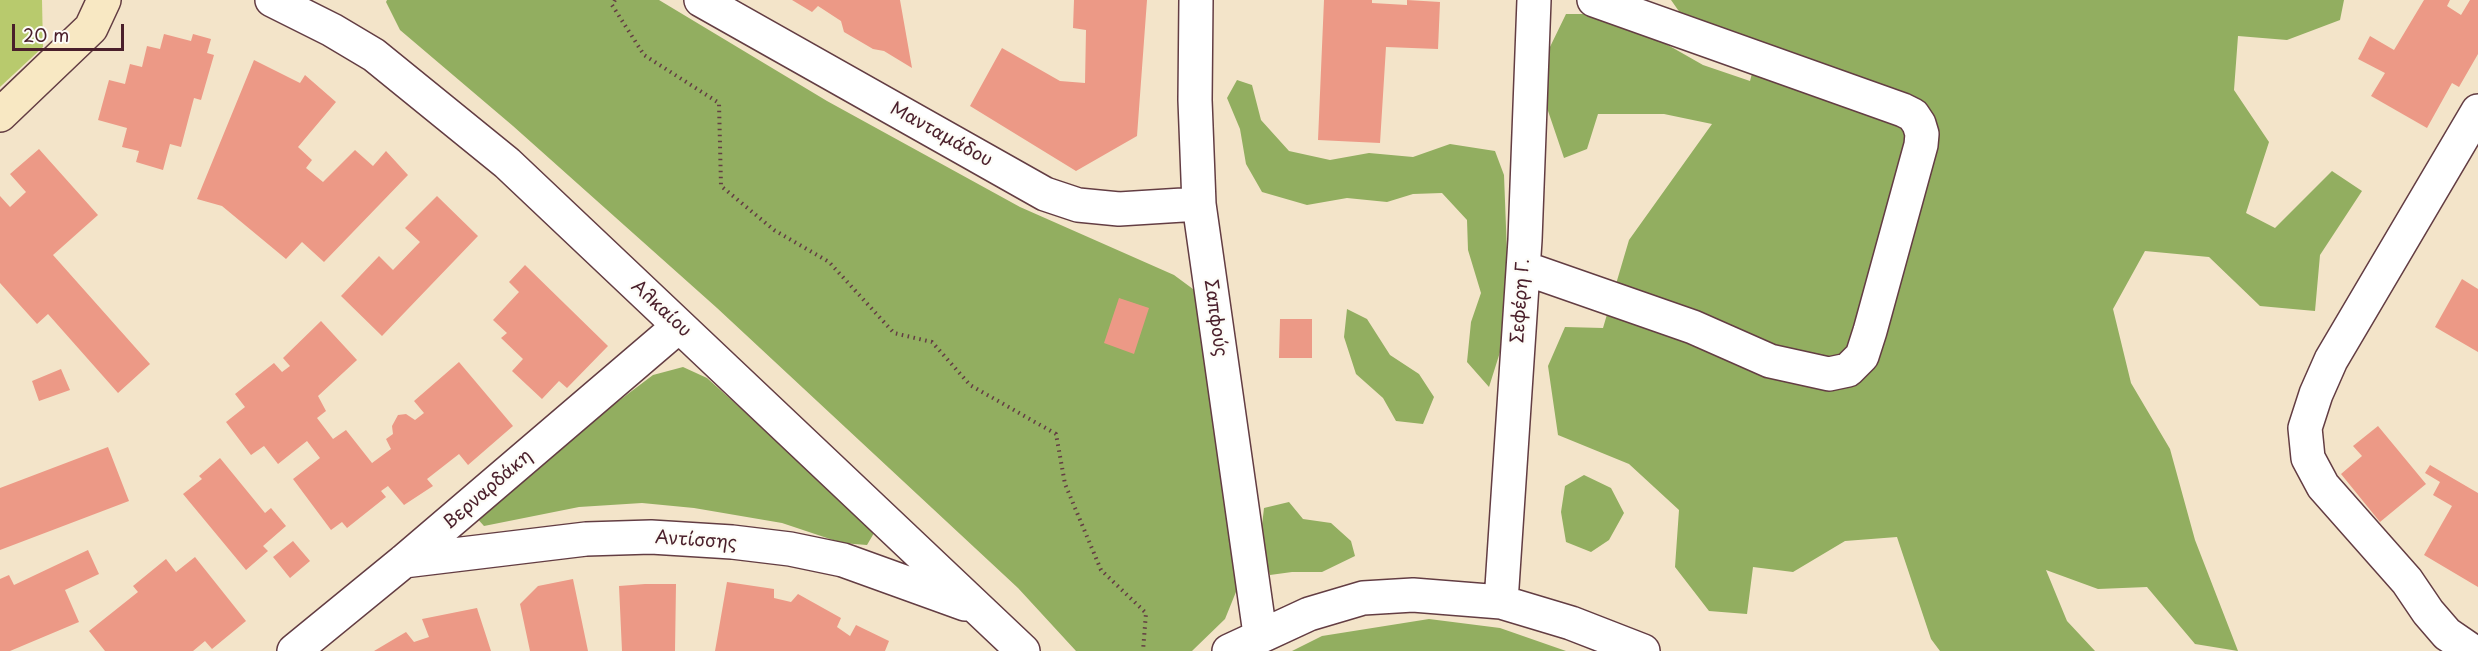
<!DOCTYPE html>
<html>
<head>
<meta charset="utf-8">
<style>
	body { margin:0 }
	#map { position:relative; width:2478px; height:651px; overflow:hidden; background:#f3e4c9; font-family:"Playpen Sans",sans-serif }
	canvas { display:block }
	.scale { position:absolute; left:12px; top:24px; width:112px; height:27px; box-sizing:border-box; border:3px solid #4a1f2b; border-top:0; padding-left:8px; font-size:18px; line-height:21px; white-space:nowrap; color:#4a1f2b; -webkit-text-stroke:4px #fdfcf7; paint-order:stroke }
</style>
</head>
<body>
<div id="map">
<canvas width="2478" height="651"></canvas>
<div class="scale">20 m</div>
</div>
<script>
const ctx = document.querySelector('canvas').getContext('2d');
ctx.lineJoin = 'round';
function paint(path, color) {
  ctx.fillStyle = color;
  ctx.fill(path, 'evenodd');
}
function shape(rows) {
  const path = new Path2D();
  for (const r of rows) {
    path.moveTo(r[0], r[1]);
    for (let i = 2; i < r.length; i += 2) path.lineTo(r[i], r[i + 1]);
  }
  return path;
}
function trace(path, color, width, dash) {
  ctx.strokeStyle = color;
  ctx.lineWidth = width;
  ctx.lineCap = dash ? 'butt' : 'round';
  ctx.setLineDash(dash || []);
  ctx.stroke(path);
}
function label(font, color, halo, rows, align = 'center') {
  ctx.font = font + ' "Playpen Sans",sans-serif';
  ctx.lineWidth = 4.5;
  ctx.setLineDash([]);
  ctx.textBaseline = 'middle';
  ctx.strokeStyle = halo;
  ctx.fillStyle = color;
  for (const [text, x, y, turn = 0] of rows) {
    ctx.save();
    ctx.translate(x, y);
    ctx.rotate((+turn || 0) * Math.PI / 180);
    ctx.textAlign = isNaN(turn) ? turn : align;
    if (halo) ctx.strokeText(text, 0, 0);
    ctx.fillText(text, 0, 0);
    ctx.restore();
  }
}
paint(shape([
	[0,0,42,0,43,47,0,87]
]), '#b8ca6d');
paint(shape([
	[387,0,659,0,827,101,1020,207,1174,275,1197,292,1240,582,1225,619,1192,651,1076,651,1018,588,717,308,513,126,400,30,386,2],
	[1671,0,2344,0,2340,20,2287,40,2238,36,2234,90,2269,142,2246,213,2275,228,2332,171,2362,191,2320,255,2315,311,2260,306,2209,257,2145,251,2113,309,2131,383,2170,449,2195,540,2238,651,2195,644,2147,587,2098,589,2046,570,2067,621,2095,651,1940,651,1931,639,1897,537,1845,541,1793,572,1753,567,1747,614,1709,611,1675,567,1679,510,1629,464,1558,435,1548,366,1565,327,1603,328,1629,240,1712,124,1664,114,1598,114,1587,149,1564,158,1546,105,1549,49,1566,14,1598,14,1652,36,1703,65,1750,81,1760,43,1683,17],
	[1237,80,1252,85,1261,120,1289,151,1330,160,1369,153,1413,157,1450,144,1495,151,1504,175,1507,253,1501,349,1489,387,1467,362,1471,322,1481,293,1468,250,1467,220,1442,193,1413,194,1387,202,1347,198,1307,205,1262,192,1246,164,1240,129,1227,98],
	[1347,309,1367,319,1390,355,1419,374,1434,397,1423,424,1396,421,1383,398,1356,374,1344,337],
	[683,367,707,378,861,516,874,533,867,545,842,543,782,523,694,508,642,503,579,507,484,526,474,515,494,495,653,375],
	[1584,475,1611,488,1624,513,1609,540,1591,552,1566,542,1561,512,1565,486],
	[1289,502,1303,519,1331,523,1351,541,1355,556,1322,572,1292,572,1270,575,1260,543,1264,508],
	[1429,619,1500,628,1566,651,1292,651,1322,636]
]), '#92ae60');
paint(shape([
	[792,0,900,0,912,68,884,51,873,49,844,32,841,21,818,6,812,12],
	[1074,0,1147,0,1137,136,1076,171,970,106,1002,48,1060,81,1085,83,1086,30,1073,28],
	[1324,0,1372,0,1372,3,1407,5,1407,0,1440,2,1438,49,1386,47,1380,143,1318,140],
	[2424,0,2450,0,2447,6,2461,15,2470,0,2478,0,2478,54,2459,87,2452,83,2427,128,2371,96,2385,73,2358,59,2370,36,2394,50],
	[164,34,191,41,193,34,211,39,207,53,214,55,201,100,194,98,181,147,170,144,163,170,136,162,139,151,122,147,127,128,98,120,109,80,125,84,130,64,142,67,147,46,160,49],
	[254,60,300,83,305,75,336,102,298,147,312,160,306,168,323,182,355,150,373,166,386,151,408,175,324,262,302,242,286,259,222,206,197,199],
	[39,149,98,215,53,255,150,364,118,393,48,314,37,324,0,283,0,196,10,207,26,192,10,174],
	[437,196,478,236,382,336,341,296,379,256,393,270,420,242,405,228],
	[525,265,608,346,567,388,559,381,542,399,512,371,523,359,501,338,507,333,493,320,519,292,509,282],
	[2462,279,2478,289,2478,352,2435,327],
	[1119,298,1149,308,1134,354,1104,343],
	[1280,319,1312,319,1312,358,1279,358],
	[321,321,357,360,318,396,326,411,317,418,333,439,346,430,372,463,391,449,386,439,393,434,392,426,398,415,406,414,415,420,424,413,414,401,459,362,513,426,468,465,459,454,427,479,433,486,404,505,388,486,381,491,386,497,347,528,342,522,331,530,293,479,320,458,307,441,278,464,264,446,251,455,226,422,245,407,235,394,274,363,282,372,290,366,283,358],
	[61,369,70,390,39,401,32,381],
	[2378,426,2426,484,2380,522,2341,474,2362,456,2353,446],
	[108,447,129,501,0,550,0,488],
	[220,458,265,513,271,508,286,526,263,546,268,551,246,570,183,494,202,479,199,476],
	[2430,465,2478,493,2478,587,2424,555,2452,506,2433,495,2440,482,2425,473],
	[293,541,310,561,290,578,273,557],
	[88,550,99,574,65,590,79,622,10,651,0,651,0,579,9,575,14,585],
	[195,557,246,621,212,649,205,641,193,651,105,651,89,631,138,592,133,586,166,559,176,572],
	[573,579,588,651,530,651,520,604,538,586],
	[727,582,774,589,774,598,791,602,798,594,841,618,837,627,850,636,856,625,889,641,885,651,715,651],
	[645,584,676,584,675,651,622,651,619,586],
	[477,608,491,651,374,651,406,632,414,642,429,637,422,619]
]), '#ec9986');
const street = shape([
	[272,0,332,30,374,55,507,163,1023,651],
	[701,0,1045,194,1078,205,1119,209,1199,204],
	[1196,0,1195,100,1199,204,1260,634],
	[1524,268,1693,327,1770,361,1829,374,1848,370,1862,356,1870,331,1921,145,1922,134,1919,124,1913,115,1903,110,1594,0],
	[404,561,586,539,651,537,732,542,790,549,843,560,965,604],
	[1501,602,1525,240,1534,0],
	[294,651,404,561,679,326],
	[1229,651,1309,614,1363,598,1413,595,1501,602,1571,623,1643,651],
	[2472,651,2447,634,2428,612,2407,581,2323,486,2308,458,2305,428,2316,394,2331,360,2478,111]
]);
const secondary = shape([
	[0,115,91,28,104,0]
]);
trace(street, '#633d43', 36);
trace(secondary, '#633d43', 36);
trace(shape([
	[615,0,612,5,644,55,719,103,721,186,774,230,829,262,894,333,932,342,970,385,1056,434,1065,484,1101,570,1146,613,1143,651]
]), '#633d43', 4, [1.5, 4.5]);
trace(street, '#fff', 33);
trace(secondary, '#f8e8c3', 33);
label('18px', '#4a1f2b', '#fdfcf7', [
	["Μανταμάδου",941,135,29],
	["Σεφέρη Γ.",1521,301,-86],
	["Αλκαίου",661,309,43],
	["Σαπφούς",1215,318,82],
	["Βερναρδάκη",488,490,-41],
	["Αντίσσης",696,541,4]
]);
</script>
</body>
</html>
